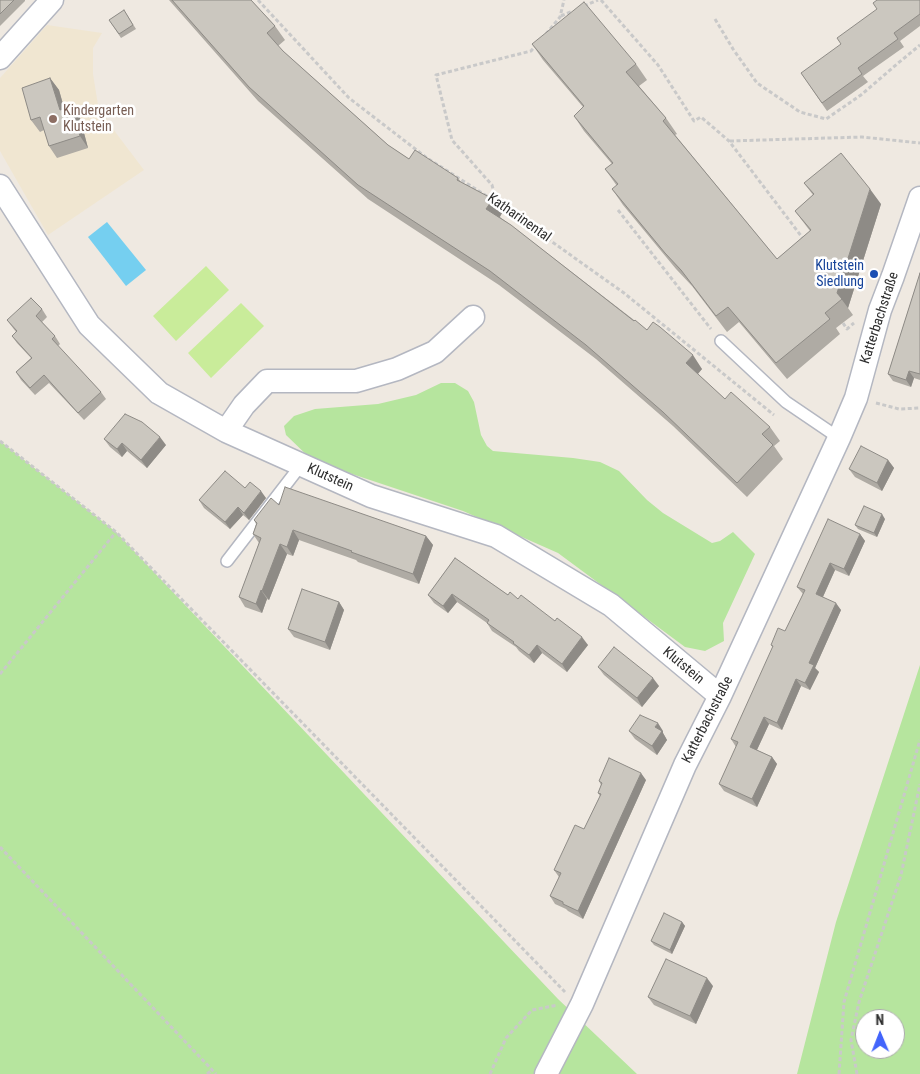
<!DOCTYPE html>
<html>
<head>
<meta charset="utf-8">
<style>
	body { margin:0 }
	#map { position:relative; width:920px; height:1074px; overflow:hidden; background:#efe9e1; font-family:"Roboto Condensed",sans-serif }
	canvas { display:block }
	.north { position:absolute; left:855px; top:1009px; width:50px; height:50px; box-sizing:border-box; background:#fff; border:1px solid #ababab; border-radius:50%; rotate:359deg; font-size:14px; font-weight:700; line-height:20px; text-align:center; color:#2e2e2e }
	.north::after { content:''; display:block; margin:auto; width:18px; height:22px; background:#4264fb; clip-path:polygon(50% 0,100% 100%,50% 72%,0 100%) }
</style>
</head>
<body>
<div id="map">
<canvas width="920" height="1074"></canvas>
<div class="north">N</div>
</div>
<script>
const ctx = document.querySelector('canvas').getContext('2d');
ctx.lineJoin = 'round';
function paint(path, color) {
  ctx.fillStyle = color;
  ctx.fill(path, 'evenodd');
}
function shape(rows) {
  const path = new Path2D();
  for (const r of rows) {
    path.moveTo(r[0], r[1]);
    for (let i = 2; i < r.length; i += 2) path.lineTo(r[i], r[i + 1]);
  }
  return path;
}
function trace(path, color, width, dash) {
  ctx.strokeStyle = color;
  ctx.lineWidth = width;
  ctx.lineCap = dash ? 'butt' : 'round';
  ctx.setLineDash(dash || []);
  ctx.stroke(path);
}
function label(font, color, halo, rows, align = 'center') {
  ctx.font = font + ' "Roboto Condensed",sans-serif';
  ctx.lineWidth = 5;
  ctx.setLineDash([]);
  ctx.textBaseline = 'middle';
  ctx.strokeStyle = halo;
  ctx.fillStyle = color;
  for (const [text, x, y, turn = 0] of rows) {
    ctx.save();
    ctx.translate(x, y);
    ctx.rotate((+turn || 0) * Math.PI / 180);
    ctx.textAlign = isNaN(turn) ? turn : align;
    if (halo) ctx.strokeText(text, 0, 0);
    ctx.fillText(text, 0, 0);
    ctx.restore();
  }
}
paint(shape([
	[47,25,102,33,93,48,93,74,98,105,116,133,144,170,48,235,0,151,0,78]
]), '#f0e6d1');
paint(shape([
	[441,383,455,383,468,391,474,402,481,435,487,446,493,451,504,452,573,458,600,462,619,471,647,500,663,513,712,543,720,541,733,532,755,554,723,623,724,641,705,651,685,647,558,553,463,511,313,461,286,435,284,426,294,416,315,409,378,404,416,395],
	[0,441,116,532,558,999,637,1074,0,1074],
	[920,665,920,1074,797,1074,836,922],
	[865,1019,895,1019,895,1049,865,1049]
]), '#b6e59e');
paint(shape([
	[206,266,229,290,176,341,153,316],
	[241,303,264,326,211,378,188,353]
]), '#c9ec9a');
paint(shape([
	[107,222,146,270,126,286,88,237]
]), '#75cff0');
const lane = shape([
	[721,341,786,402,839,438],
	[227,561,301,465]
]);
const street = shape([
	[0,58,52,0],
	[0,186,89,325,159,393,226,431,371,496,496,536,611,605,720,696],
	[226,431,244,405,267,381,356,381,397,369,435,352,473,317],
	[546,1074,582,1004,685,765,720,696,839,438,856,398,880,310,893,276,920,198]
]);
trace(lane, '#b4b7c1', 14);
trace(street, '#b4b7c1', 25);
trace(shape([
	[258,0,349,98,427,158,496,202,624,293,774,415],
	[601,0,658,65,694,121,701,117,729,141,805,241],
	[584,6,598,0],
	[561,16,573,11],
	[715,19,733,49,757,83,800,112,826,119,861,95,897,64,920,45],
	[546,34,560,17,564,0],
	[730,141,862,137,920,143],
	[496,201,492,185,452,140,436,75,531,51,537,44],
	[618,210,711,329],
	[843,323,847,329,854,323],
	[876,403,899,409,920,408],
	[0,441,116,532,565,992],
	[0,674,116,532],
	[0,847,216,1074],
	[207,1074,212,1070],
	[490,1074,506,1038,532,1010,558,1005],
	[839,1074,844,1002,920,740],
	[857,1074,851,1040,859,1002,901,875,920,784]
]), '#c9c9c9', 3, [4, 2.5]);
trace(lane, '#fff', 11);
trace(street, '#fff', 22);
paint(shape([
	[0,0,25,0,25,1,0,26],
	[169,0,251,0,275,26,285,40,278,46,283,51,388,145,409,159,458,178,461,182,493,199,502,213,500,217,647,330,702,369,698,374,725,399,770,427,780,441,774,446,783,459,747,497,673,426,596,359,499,285,368,199,258,101],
	[920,0,920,26,900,41,904,47,863,76,868,82,827,111,801,73],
	[124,10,136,29,121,38,109,20],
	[532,44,636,64,647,80,639,86,666,118,677,134,675,135,777,259,810,231,795,211,813,195,804,183,881,204,848,308,853,315,836,328,840,334,787,379,739,322,727,332,692,286,676,269,623,205,612,189,617,186,605,169,612,164,584,131,574,116,583,107,543,60],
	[50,78,59,90,64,108,71,106,80,118,88,148,57,158,49,146,44,130,40,132,31,120],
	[920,273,920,380,914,378,911,387,893,381,888,374],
	[42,309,47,317,42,322,55,336,60,344,58,346,101,392,106,399,84,420,49,383,35,395,21,380,16,372,31,358,17,343,12,336,16,332,7,320],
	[104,439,166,445,147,468,127,451,122,457,110,447],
	[888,460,894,468,882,491,855,477,849,469],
	[245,488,266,498,249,520,243,515,230,529,204,508,199,500],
	[279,505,426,536,433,545,419,584,358,562,356,560,299,540,293,556,287,554,269,600,267,599,262,613,245,607,239,597,259,543,253,534,256,524,254,520],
	[885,519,877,537,858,529,855,525],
	[860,534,865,541,849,576,835,570,823,597,841,610,815,668,819,672,810,690,801,686,782,730,769,724,757,750,772,757,777,764,757,807,724,791,719,784,736,747,731,739,773,648,771,645,785,631,803,594,797,587],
	[455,558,508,595,518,599,588,645,567,672,542,653,534,663,519,651,516,647,492,631,487,623,457,602,448,613,434,603,428,595],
	[339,602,344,610,330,650,294,637,288,629],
	[598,667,659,686,642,707,604,675],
	[629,731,663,731,663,733,667,740,657,755,635,739],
	[646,780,583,919,568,911,566,909,555,904,550,896,559,877,554,870,584,829,600,796,598,793,601,785,599,781],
	[682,922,685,926,672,954,654,945,651,941],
	[713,986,696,1024,654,1005,648,997]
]), '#afaba4');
paint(shape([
	[50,78,59,90,68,122,60,110],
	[71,106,80,118,88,148,80,136],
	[870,189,881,204,848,308,837,293],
	[493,199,502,213,496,223,486,209],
	[693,355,702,369,695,377,686,363],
	[909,371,914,378,911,387,906,380],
	[160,437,166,445,147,468,141,460],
	[122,443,127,451,122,457,117,449],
	[888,460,894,468,882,491,877,483],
	[261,491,266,498,249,520,244,513],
	[238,507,243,515,230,529,225,522],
	[882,514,885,519,877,537,874,533],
	[293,530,299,540,293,556,287,547],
	[860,534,865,541,849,576,844,569],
	[426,536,433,545,419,584,413,574],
	[280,544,287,554,269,600,262,591],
	[830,563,835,570,821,601,816,594],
	[261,590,267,599,262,613,256,604],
	[452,594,457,602,448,613,443,606],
	[339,602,344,610,330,650,325,642],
	[836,603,841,610,815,668,819,672,810,690,805,683,809,663],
	[582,637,588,645,567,672,562,664],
	[537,645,542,653,534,663,529,655],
	[653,678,659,686,642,707,637,698],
	[796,679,801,686,782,730,777,723],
	[764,717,769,724,755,754,750,747],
	[658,723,663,731,663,733,667,740,657,755,652,746,655,727],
	[772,757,777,764,757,807,752,799],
	[641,773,646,780,583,919,578,911],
	[682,922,685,926,672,954,670,950],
	[707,978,713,986,696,1024,690,1016]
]), '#8e8b86');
const building = shape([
	[0,0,14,0,0,14,0,0],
	[172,0,251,0,275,26,267,33,283,51,388,145,409,159,415,150,458,178,457,180,493,199,486,209,511,225,634,321,635,320,647,330,653,322,660,327,693,355,686,363,725,399,731,392,770,427,762,434,773,445,737,483,663,412,586,345,490,271,358,185,249,87,172,0],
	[877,0,920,0,920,14,894,33,898,39,858,68,862,74,822,103,801,73,841,44,837,38,877,9,873,3,877,0],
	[584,2,636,64,626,72,666,118,663,121,777,259,811,230,795,211,814,194,804,183,841,153,870,189,837,293,842,299,825,313,830,319,776,363,728,307,716,316,681,270,665,253,612,189,618,184,605,169,613,163,574,116,584,106,532,44,584,2],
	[124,10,133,25,119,34,109,20,124,10],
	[50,78,60,110,71,106,80,136,49,146,40,117,31,120,22,88,50,78],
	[920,273,920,374,909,371,906,380,888,374,920,273],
	[31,298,42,309,36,316,55,336,52,339,101,392,78,413,44,375,30,388,16,372,32,358,12,336,17,331,7,320,31,298],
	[125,414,142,422,160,437,141,460,122,443,117,449,104,439,125,414],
	[861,446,888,460,877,483,849,469,861,446],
	[225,471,245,488,250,482,261,491,244,513,238,507,225,522,199,500,225,471],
	[285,487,426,536,413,574,351,552,352,551,293,530,287,547,280,544,262,591,261,590,256,604,239,597,261,538,253,534,257,523,254,520,271,498,279,505,285,487],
	[864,506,882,514,874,533,855,525,864,506],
	[828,519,860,534,844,569,830,563,816,594,836,603,809,663,814,665,805,683,796,679,777,723,764,717,750,747,772,757,752,799,719,784,738,742,731,739,773,646,771,645,778,628,785,631,805,590,797,587,828,519],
	[455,558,508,595,510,592,518,599,521,595,555,621,557,618,582,637,562,664,537,645,529,655,513,643,514,642,487,623,489,620,452,594,443,606,428,595,455,558],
	[302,589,339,602,325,642,288,629,302,589],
	[614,647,653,678,637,698,598,667,614,647],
	[640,715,658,723,655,727,662,731,652,746,629,731,640,715],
	[609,758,641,773,578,911,563,904,563,902,550,896,561,873,554,870,575,825,584,829,601,794,598,793,602,783,599,781,609,758],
	[664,913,682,922,670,950,651,941,664,913],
	[666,959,707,978,690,1016,648,997,666,959]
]);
paint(building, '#cbc7bf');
trace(building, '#8e8b86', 1);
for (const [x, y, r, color] of [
	[53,119,5,"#8d6e63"],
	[874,274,5,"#1a4fb4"]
]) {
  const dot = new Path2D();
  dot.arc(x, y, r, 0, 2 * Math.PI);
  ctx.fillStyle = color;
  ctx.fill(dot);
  trace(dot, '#fff', 2);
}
label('14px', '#785e54', '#fff', [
	["Kindergarten",63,111],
	["Klutstein",63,127]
], 'left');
label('14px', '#2e2e2e', '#fff', [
	["Katharinental",519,218,35],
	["Katterbachstraße",880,318,-72],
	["Klutstein",330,478,24],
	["Klutstein",683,666,40],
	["Katterbachstraße",708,720,-63]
]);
label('14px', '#164399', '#fff', [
	["Klutstein",864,266],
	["Siedlung",864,282]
], 'right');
</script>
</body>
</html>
